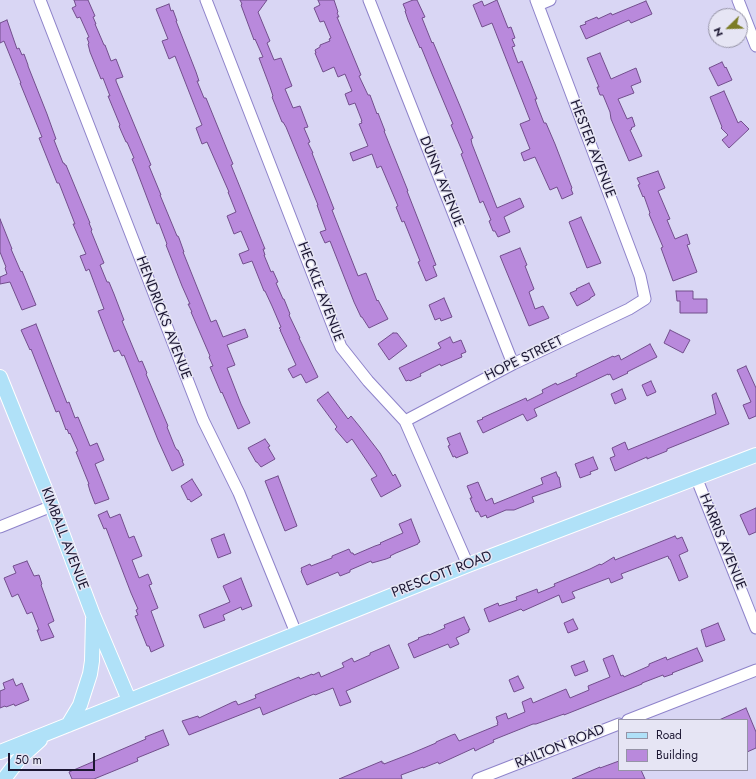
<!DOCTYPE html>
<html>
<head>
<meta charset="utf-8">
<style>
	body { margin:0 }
	#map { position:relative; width:756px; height:779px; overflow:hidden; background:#d9d6f4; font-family:Jost,sans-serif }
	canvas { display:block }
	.legend { position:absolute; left:618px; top:719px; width:130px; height:52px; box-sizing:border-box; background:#e6e5f4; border:1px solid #9593a6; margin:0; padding:5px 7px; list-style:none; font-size:12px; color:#1c1732 }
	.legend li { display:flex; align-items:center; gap:8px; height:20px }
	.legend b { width:20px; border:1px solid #9593a6 }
	.north { position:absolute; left:708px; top:8px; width:40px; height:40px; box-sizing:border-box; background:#e6e5f4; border:1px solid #9593a6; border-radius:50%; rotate:247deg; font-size:11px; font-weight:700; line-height:16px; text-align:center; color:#1c1732 }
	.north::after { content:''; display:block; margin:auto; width:14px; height:18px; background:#7c7d25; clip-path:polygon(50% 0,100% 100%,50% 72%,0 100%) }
	.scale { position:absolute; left:8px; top:753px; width:87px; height:18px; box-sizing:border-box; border:2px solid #1c1732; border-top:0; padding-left:5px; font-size:12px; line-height:14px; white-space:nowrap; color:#1c1732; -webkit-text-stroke:3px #e6e5f4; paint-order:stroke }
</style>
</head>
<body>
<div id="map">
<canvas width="756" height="779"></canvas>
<ul class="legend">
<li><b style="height:5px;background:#b0e1f8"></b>Road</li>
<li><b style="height:11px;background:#b989dc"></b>Building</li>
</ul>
<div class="north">N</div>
<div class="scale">50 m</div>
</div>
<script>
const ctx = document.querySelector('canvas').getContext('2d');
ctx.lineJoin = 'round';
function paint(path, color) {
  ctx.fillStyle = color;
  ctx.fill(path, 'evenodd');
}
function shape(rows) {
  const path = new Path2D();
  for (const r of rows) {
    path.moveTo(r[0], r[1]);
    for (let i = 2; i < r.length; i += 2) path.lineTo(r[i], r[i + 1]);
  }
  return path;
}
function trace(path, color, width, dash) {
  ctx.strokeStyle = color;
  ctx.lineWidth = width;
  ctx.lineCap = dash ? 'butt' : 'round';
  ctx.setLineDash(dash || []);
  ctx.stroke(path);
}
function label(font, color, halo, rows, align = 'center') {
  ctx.font = font + ' Jost,sans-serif';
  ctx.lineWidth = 3;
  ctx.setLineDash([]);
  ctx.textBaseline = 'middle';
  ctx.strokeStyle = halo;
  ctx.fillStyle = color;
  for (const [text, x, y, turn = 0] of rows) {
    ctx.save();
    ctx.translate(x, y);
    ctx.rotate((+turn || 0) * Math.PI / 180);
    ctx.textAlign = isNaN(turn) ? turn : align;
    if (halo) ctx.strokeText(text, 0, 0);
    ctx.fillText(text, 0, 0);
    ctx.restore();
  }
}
const building = shape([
	[74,0,88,0,95,16,93,17,96,24,95,24,104,45,105,45,111,61,116,59,123,77,116,79,116,81,151,165,149,166,161,195,160,195,177,236,178,236,179,238,184,252,183,252,211,322,216,320,223,337,245,329,248,337,227,345,235,365,227,368,241,404,250,423,238,429,222,392,221,393,210,367,213,366,209,357,210,356,191,312,192,312,188,304,190,304,182,286,166,245,167,244,159,223,157,224,135,166,132,159,134,158,127,142,126,142,122,133,119,126,120,125,108,96,110,96,103,78,101,79,90,52,88,44,89,43,87,38,89,37,80,17,77,18,72,8,76,6,74,0],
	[240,0,267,0,259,11,258,12,270,41,267,43,274,60,281,58,292,86,285,89,293,108,300,106,308,127,304,128,310,142,308,143,313,153,312,153,334,209,332,210,358,276,366,273,377,301,378,300,388,319,369,328,362,317,361,317,354,302,330,241,325,243,320,232,326,230,317,205,318,205,286,127,283,122,282,122,272,97,273,96,270,87,259,58,263,57,255,39,254,40,241,5,242,4,240,0],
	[318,0,334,0,338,12,337,13,339,17,337,17,361,75,359,76,368,95,370,95,377,114,378,113,385,131,384,131,408,191,407,191,436,265,433,266,437,276,426,281,418,262,420,261,404,221,402,222,396,207,398,206,381,166,377,168,372,154,353,161,350,153,368,146,359,124,362,123,361,121,362,121,355,103,349,105,345,94,352,91,345,74,338,77,334,67,323,72,315,53,316,53,315,50,320,47,320,45,330,41,329,39,331,38,324,21,320,22,314,8,320,5,318,0],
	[413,0,417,0,425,17,422,18,432,43,433,42,460,106,473,138,471,139,472,144,497,208,520,198,524,207,504,217,510,232,498,237,495,231,493,231,489,221,491,220,483,201,480,203,477,195,461,154,463,153,451,125,453,124,432,74,428,64,421,47,420,48,408,20,405,11,406,11,403,4,413,0],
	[497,0,508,28,511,27,515,38,512,39,515,46,512,47,518,63,522,61,537,99,535,99,537,105,544,123,546,123,555,144,572,188,571,189,573,194,562,199,557,187,550,190,535,157,524,161,521,153,530,149,520,124,530,120,492,23,482,27,473,5,482,1,484,6,497,0],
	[646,1,652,14,631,23,629,20,586,39,580,26,586,24,585,22,597,17,598,19,611,13,612,15,646,1],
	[169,4,171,11,173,10,177,21,176,21,196,72,199,81,197,81,204,98,206,98,228,152,233,164,231,165,265,249,263,249,265,255,264,255,271,272,273,271,278,282,276,283,283,299,284,299,290,314,289,315,300,338,299,338,303,346,318,377,306,383,301,374,293,378,288,369,296,365,280,330,281,330,279,328,281,327,272,306,265,291,264,291,252,261,243,264,239,254,249,250,241,231,234,234,227,216,236,212,228,192,229,192,207,142,202,144,196,128,202,125,175,56,169,59,162,41,168,39,156,9,169,4],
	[7,20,17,49,19,48,22,55,24,54,28,65,28,66,47,114,56,139,54,140,63,163,64,163,65,165,66,165,90,223,89,223,92,230,91,231,104,263,100,265,107,282,109,282,114,294,124,320,122,321,139,362,142,361,147,373,146,374,168,426,167,427,175,447,177,450,178,450,183,461,182,461,184,465,172,471,158,440,124,355,122,356,119,350,114,352,98,311,104,309,89,269,86,271,80,256,86,254,73,224,75,224,59,183,57,183,39,138,42,137,20,83,21,83,4,41,0,43,0,23,7,20],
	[600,53,611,79,636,68,641,82,631,86,634,93,618,99,627,119,632,117,635,126,631,128,632,129,630,130,642,156,629,161,611,119,610,112,603,95,600,95,597,87,599,87,587,58,600,53],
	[722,62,725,68,726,67,732,80,718,86,709,68,722,62],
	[724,91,738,123,741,121,749,129,729,148,722,140,728,135,721,128,722,127,710,97,724,91],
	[658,171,665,188,658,191,670,219,667,220,675,239,687,234,690,244,687,245,697,272,673,281,661,248,663,247,649,214,650,213,644,196,643,197,638,185,640,184,637,178,658,171],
	[581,217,601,263,587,268,569,222,581,217],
	[0,219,12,249,11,249,21,272,22,271,36,305,22,310,10,282,0,284,0,277,7,274,5,268,6,267,0,252,0,219],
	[520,248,527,265,525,266,534,289,529,292,535,309,543,306,549,318,529,326,500,256,520,248],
	[589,283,595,295,590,298,590,299,577,306,570,293,577,290,576,289,589,283],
	[676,291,693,291,693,299,707,299,707,313,680,313,680,301,677,301,676,291],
	[444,298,452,317,441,321,440,318,435,320,429,305,444,298],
	[36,324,56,375,67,403,69,402,75,418,78,417,90,446,97,443,104,460,95,464,109,499,95,504,90,491,88,484,89,484,76,452,78,451,70,433,69,434,67,429,66,430,59,411,56,412,31,349,30,350,21,330,36,324],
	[670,330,690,340,683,353,664,343,670,330],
	[393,333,397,333,407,346,389,360,378,344,393,333],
	[450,337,453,343,461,340,466,352,461,354,462,357,441,366,440,364,420,374,421,376,410,381,409,380,406,381,399,368,441,348,438,343,450,337],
	[650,344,657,357,627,372,628,373,613,380,610,374,608,375,608,374,534,409,537,416,527,421,523,414,483,433,477,421,483,419,482,418,526,398,527,401,543,393,542,390,556,383,557,385,577,376,576,374,613,356,614,357,619,355,621,360,650,344],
	[746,366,756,388,756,416,749,419,743,405,751,402,737,370,746,366],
	[651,381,656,392,647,396,642,385,651,381],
	[622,389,626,399,615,404,611,394,622,389],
	[328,392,348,419,351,416,360,427,380,453,393,476,395,474,401,486,381,497,371,479,377,476,352,439,347,443,335,429,337,427,317,400,328,392],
	[716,393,729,424,667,449,667,451,647,459,647,457,615,471,610,458,615,456,612,448,625,442,628,450,716,414,712,395,716,393],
	[460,433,468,453,456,458,455,456,453,457,448,446,450,445,447,438,460,433],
	[265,439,270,446,268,447,275,459,261,467,257,462,256,462,248,448,265,439],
	[593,457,598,469,590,472,591,474,580,478,575,464,593,457],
	[556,472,558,477,559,477,561,487,532,497,534,502,514,510,506,510,487,518,486,515,481,517,478,511,476,512,470,498,472,498,467,486,478,482,486,501,492,498,494,504,543,484,541,478,556,472],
	[278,476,297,526,285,531,265,481,278,476],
	[192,479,202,495,191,502,189,499,188,500,181,486,192,479],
	[756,508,756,532,749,535,740,515,756,508],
	[107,511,110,518,120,514,129,538,134,536,142,556,132,560,139,578,148,574,152,584,149,585,158,608,151,611,164,646,151,652,149,646,147,646,135,616,138,615,136,610,138,609,131,593,106,528,104,529,98,515,107,511],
	[411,519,420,542,418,543,418,544,396,553,390,556,391,557,386,559,372,563,371,561,350,570,350,572,340,576,338,572,307,585,301,571,302,570,301,568,310,564,311,566,332,558,332,556,349,549,351,553,353,553,354,555,375,546,381,544,380,543,403,533,399,524,411,519],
	[224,534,231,553,218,558,211,539,224,534],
	[675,536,677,539,682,537,688,551,679,555,688,577,679,581,670,559,669,559,668,556,621,574,623,578,611,583,609,578,572,592,575,598,562,603,559,595,523,611,521,609,489,622,484,609,498,603,499,606,517,600,516,597,537,589,538,593,555,586,554,584,590,569,600,564,601,565,614,557,615,560,675,536],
	[27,561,34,576,39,575,42,584,41,585,54,621,48,624,54,637,41,641,37,630,39,630,32,612,27,614,18,594,12,597,4,578,16,573,13,566,27,561],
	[241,578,252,606,242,610,241,607,223,615,225,620,204,628,199,615,230,602,223,586,241,578],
	[464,617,470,630,468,630,469,632,456,638,459,644,450,648,448,644,414,658,408,644,419,639,418,638,429,634,429,635,445,628,444,625,464,617],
	[573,619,578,629,568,633,564,623,573,619],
	[718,623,725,640,706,647,701,630,718,623],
	[389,645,399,668,346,691,351,702,340,706,333,688,315,695,314,694,263,715,260,707,189,735,182,721,198,716,199,718,233,702,236,701,238,705,256,698,255,695,299,677,300,679,312,674,313,675,319,672,321,677,344,667,342,663,352,658,354,662,370,655,370,653,389,645],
	[697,648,703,661,672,673,673,674,664,677,663,675,642,683,642,684,564,715,564,714,536,724,533,724,493,740,494,742,481,748,475,751,474,748,439,764,438,762,423,768,423,767,401,775,402,779,339,779,382,761,382,763,384,763,384,764,410,754,436,743,436,742,452,735,455,734,459,741,498,725,497,723,498,723,496,717,506,713,508,719,525,712,522,702,531,698,533,703,566,689,570,698,589,690,588,686,610,677,603,659,613,655,621,676,623,675,624,677,649,666,649,664,666,657,667,660,697,648],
	[584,661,588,671,575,676,571,666,584,661],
	[518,676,524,688,514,692,509,680,518,676],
	[13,679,16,686,22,683,29,700,15,706,14,704,6,707,5,706,0,708,0,691,5,689,3,683,13,679],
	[746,708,756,732,756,748,747,752,747,720,719,720,746,708],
	[163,730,169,745,137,758,138,761,94,779,72,779,69,772,146,739,145,737,163,730],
	[619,761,619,770,641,770,645,779,572,779,600,767,600,768,619,761]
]);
paint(building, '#b989dc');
trace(building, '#724e8c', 1);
const minor = shape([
	[40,0,203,420,239,493,296,633],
	[206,0,341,347,368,381,405,421,468,565],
	[369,0,513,364],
	[738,0,756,46],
	[538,5,550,0],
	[405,421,513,364,629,309,645,299,640,276,536,0],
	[696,477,756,628],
	[0,527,52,506],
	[628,720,756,670],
	[478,779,619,724]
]);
const major = shape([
	[0,377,52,506,93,615,129,700],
	[68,725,80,705,90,674,92,661,93,619],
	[0,752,468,565,756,455],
	[4,779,20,758,40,740]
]);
trace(minor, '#8e83ca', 13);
trace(major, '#fff', 16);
trace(minor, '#fff', 11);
trace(major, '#b0e1f8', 14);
label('14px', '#1c1732', '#e6e5f4', [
	["HESTER AVENUE",592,149,69],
	["DUNN AVENUE",441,182,68],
	["HECKLE AVENUE",320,292,69],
	["HENDRICKS AVENUE",163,318,69],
	["HOPE STREET",524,359,-26],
	["KIMBALL AVENUE",64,539,69],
	["HARRIS AVENUE",722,542,68],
	["PRESCOTT ROAD",442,575,-21],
	["RAILTON ROAD",560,747,-22]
]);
</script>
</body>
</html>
